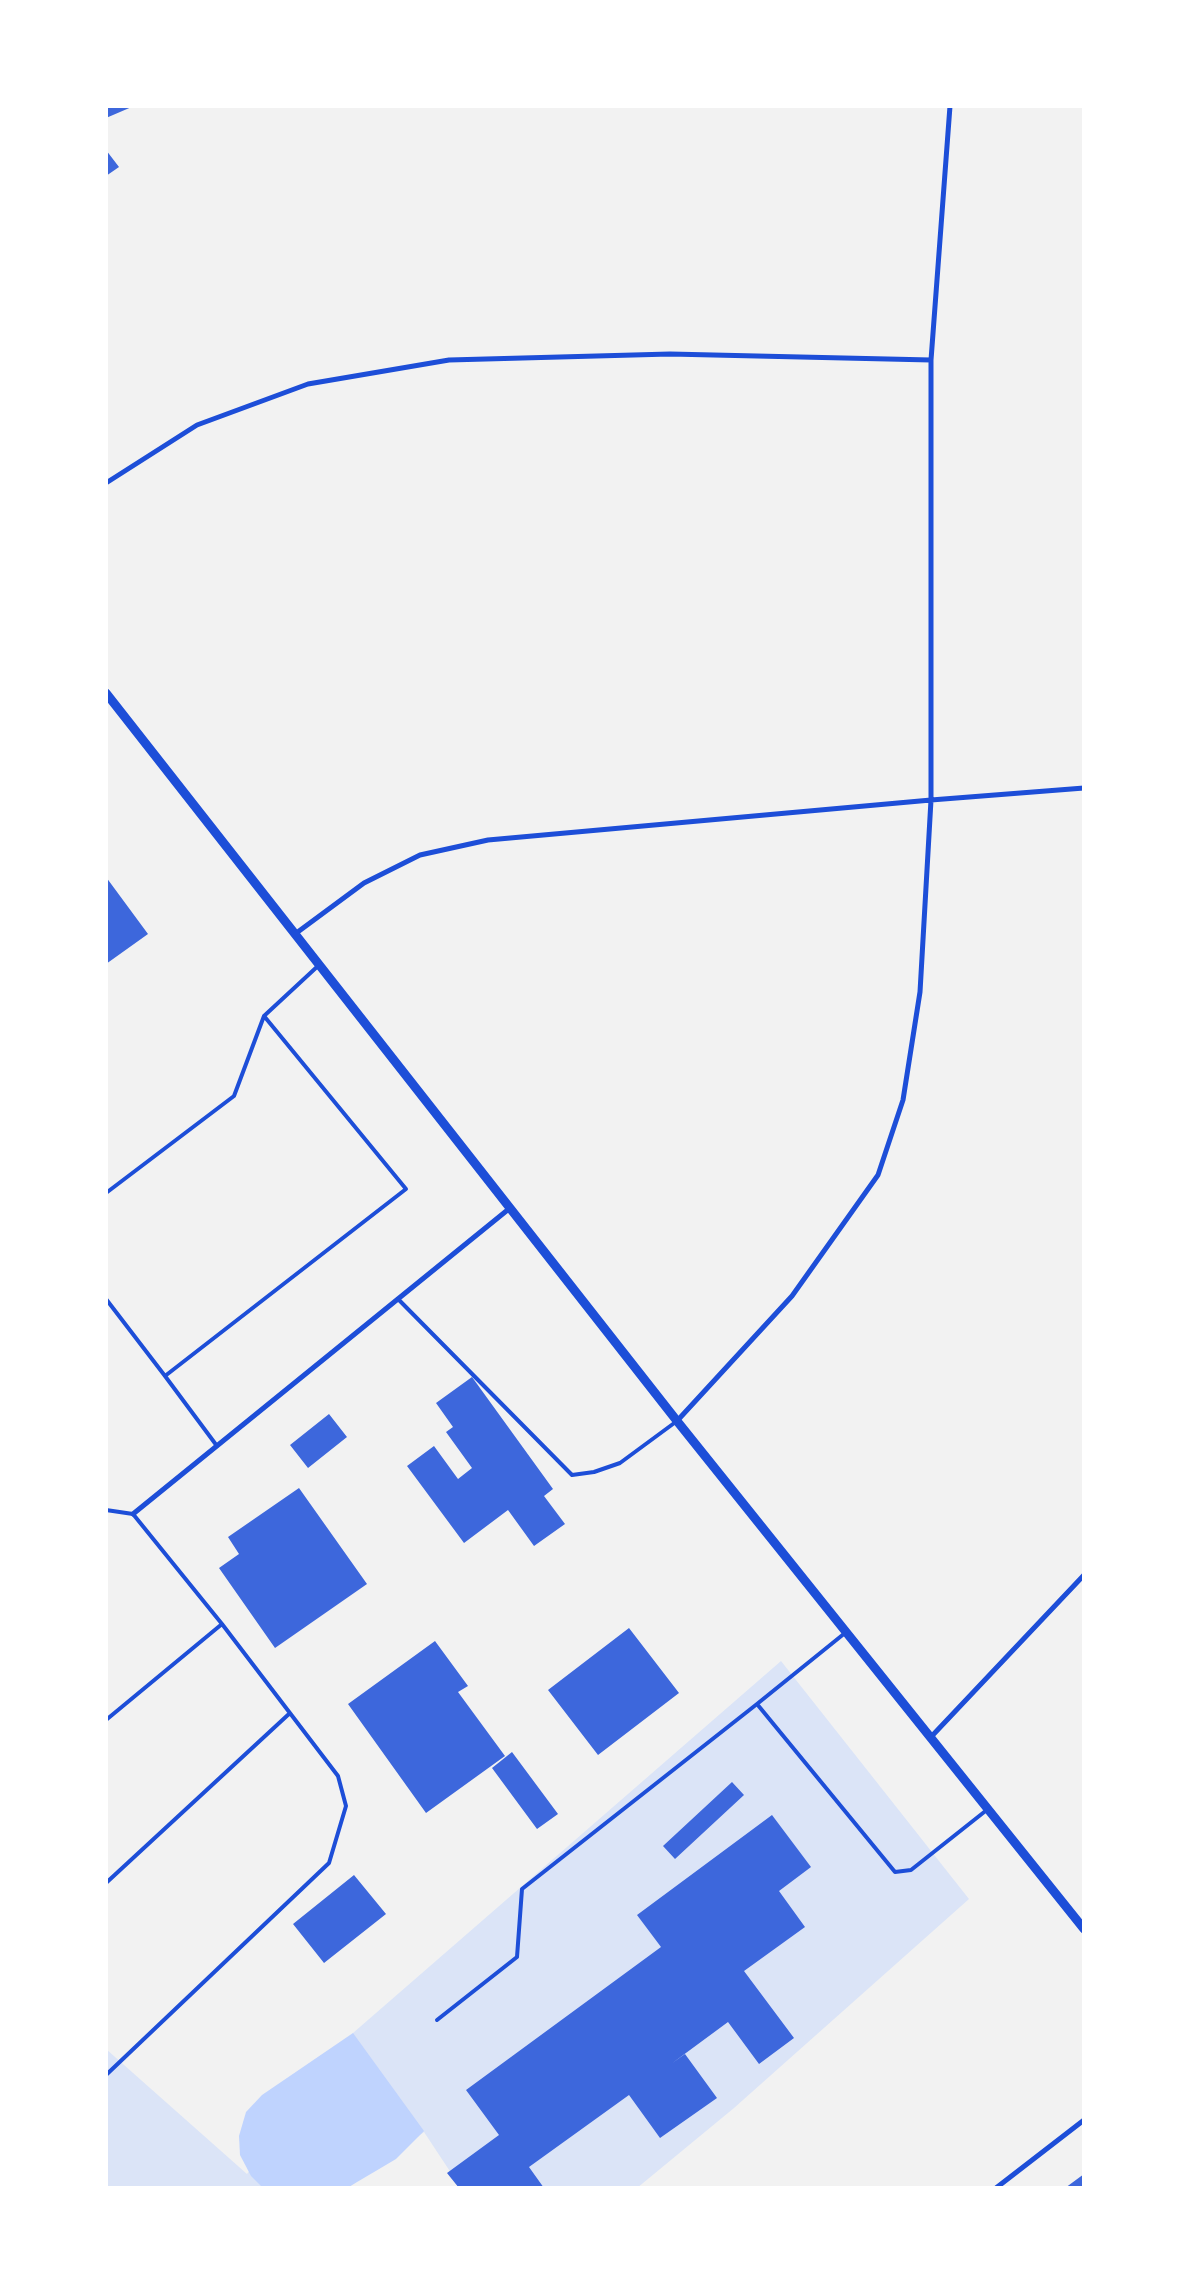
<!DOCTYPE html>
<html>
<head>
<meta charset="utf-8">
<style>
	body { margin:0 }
	#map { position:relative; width:1190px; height:2294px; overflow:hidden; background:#f2f2f2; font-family:"Nunito Sans",sans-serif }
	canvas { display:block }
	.frame { position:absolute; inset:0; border:108px solid #fff; pointer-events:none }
</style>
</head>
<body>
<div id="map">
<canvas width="1190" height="2294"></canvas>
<div class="frame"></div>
</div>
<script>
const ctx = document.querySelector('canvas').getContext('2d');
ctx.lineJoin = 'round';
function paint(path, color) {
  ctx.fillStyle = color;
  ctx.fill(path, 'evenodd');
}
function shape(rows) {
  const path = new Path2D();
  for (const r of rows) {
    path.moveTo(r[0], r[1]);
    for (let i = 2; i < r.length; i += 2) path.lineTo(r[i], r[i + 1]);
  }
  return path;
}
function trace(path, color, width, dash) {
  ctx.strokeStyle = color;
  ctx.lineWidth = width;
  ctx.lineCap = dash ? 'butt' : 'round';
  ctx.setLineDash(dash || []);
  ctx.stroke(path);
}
paint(shape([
	[781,1661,969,1899,734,2108,637,2188,461,2188,424,2132,348,2188,106,2188,106,2049,247,2174,353,2033]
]), '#dbe4f7');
paint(shape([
	[353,2033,424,2131,396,2159,347,2188,263,2188,251,2176,240,2155,239,2136,246,2112,262,2095]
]), '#bfd3fe');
paint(shape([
	[106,106,134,106,106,118],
	[106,150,119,167,106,176],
	[106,877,148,934,106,964],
	[472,1377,553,1489,544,1496,565,1524,534,1546,508,1510,464,1543,407,1466,434,1446,458,1479,472,1468,446,1432,453,1427,436,1403],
	[329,1414,347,1437,308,1468,290,1445],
	[299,1488,367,1584,275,1648,219,1568,239,1554,228,1537],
	[629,1628,679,1693,598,1755,548,1690],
	[435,1641,468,1686,458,1692,505,1756,426,1813,348,1704],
	[512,1752,558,1814,537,1829,492,1768],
	[732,1782,744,1795,675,1859,663,1846],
	[772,1815,811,1867,779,1891,805,1927,744,1971,794,2038,759,2064,728,2022,671,2064,685,2054,717,2098,660,2138,629,2095,529,2167,544,2188,459,2188,447,2173,499,2135,466,2090,661,1947,637,1915],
	[354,1875,386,1914,324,1963,293,1924],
	[1084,2174,1084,2188,1065,2188]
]), '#3d67dc');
trace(shape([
	[106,1193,234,1096,264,1016,319,965],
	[106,1299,165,1376,406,1189,264,1016],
	[398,1299,572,1475,594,1472,620,1463,677,1421],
	[165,1376,217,1446],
	[106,1510,133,1514,222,1624,338,1776,346,1806,329,1863,106,2075],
	[757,1704,845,1633],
	[106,1720,222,1624],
	[106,1883,290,1713],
	[437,2020,517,1957,522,1889,757,1704,895,1872,911,1870,988,1809]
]), '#1d4ed8', 4);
trace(shape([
	[106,483,197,425,308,384,449,360,670,354,931,360],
	[295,934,364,883,420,855,488,840,931,800,1084,788],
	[677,1421,792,1296,878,1175,903,1100,920,992,931,800,931,360,950,106],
	[133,1514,510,1208],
	[930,1738,1084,1575],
	[996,2188,1084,2120]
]), '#1d4ed8', 5);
trace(shape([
	[106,693,677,1421,1084,1929]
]), '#1d4ed8', 9);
</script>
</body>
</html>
